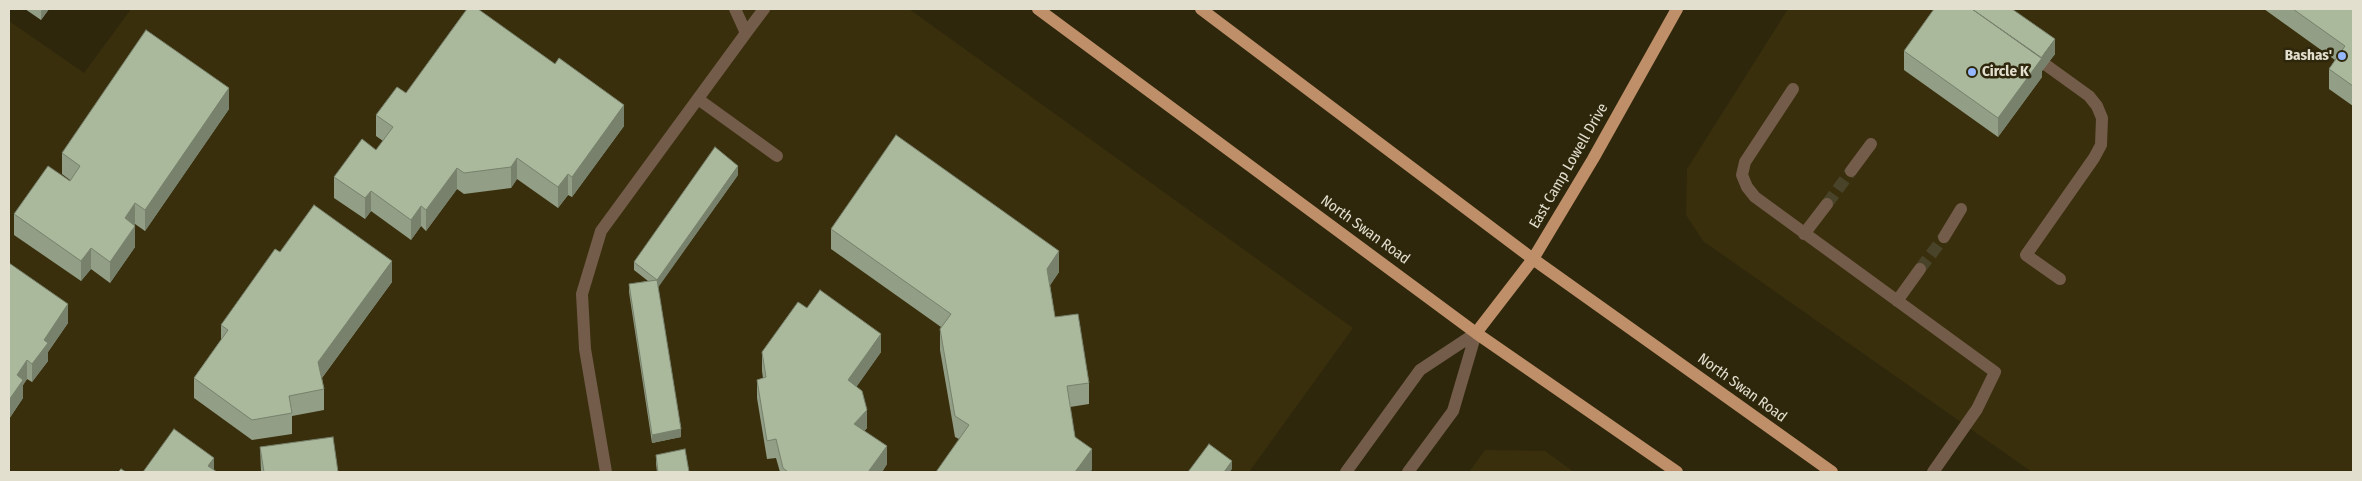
<!DOCTYPE html>
<html>
<head>
<meta charset="utf-8">
<style>
	body { margin:0 }
	#map { position:relative; width:2362px; height:481px; overflow:hidden; background:#2e270c; font-family:"Fira Sans Condensed",sans-serif }
	canvas { display:block }
	.frame { position:absolute; inset:0; border:10px solid #e3dfcf; pointer-events:none }
</style>
</head>
<body>
<div id="map">
<canvas width="2362" height="481"></canvas>
<div class="frame"></div>
</div>
<script>
const ctx = document.querySelector('canvas').getContext('2d');
ctx.lineJoin = 'round';
function paint(path, color) {
  ctx.fillStyle = color;
  ctx.fill(path, 'evenodd');
}
function shape(rows) {
  const path = new Path2D();
  for (const r of rows) {
    path.moveTo(r[0], r[1]);
    for (let i = 2; i < r.length; i += 2) path.lineTo(r[i], r[i + 1]);
  }
  return path;
}
function trace(path, color, width, dash) {
  ctx.strokeStyle = color;
  ctx.lineWidth = width;
  ctx.lineCap = dash ? 'butt' : 'round';
  ctx.setLineDash(dash || []);
  ctx.stroke(path);
}
function label(font, color, halo, rows, align = 'center') {
  ctx.font = font + ' "Fira Sans Condensed",sans-serif';
  ctx.lineWidth = 5;
  ctx.setLineDash([]);
  ctx.textBaseline = 'middle';
  ctx.strokeStyle = halo;
  ctx.fillStyle = color;
  for (const [text, x, y, turn = 0] of rows) {
    ctx.save();
    ctx.translate(x, y);
    ctx.rotate((+turn || 0) * Math.PI / 180);
    ctx.textAlign = isNaN(turn) ? turn : align;
    if (halo) ctx.strokeText(text, 0, 0);
    ctx.fillText(text, 0, 0);
    ctx.restore();
  }
}
paint(shape([
	[131,9,909,9,1353,328,1249,472,9,472,9,21,84,73],
	[1788,9,2353,9,2353,472,2032,472,1703,241,1686,215,1687,169],
	[1485,450,1545,451,1574,472,1469,472]
]), '#392f0d');
trace(shape([
	[1827,204,1851,171],
	[1920,269,1944,237]
]), '#494329', 12, [12, 6]);
trace(shape([
	[735,9,746,33,764,9],
	[2046,65,2089,96,2097,106,2102,118,2101,145,2094,158,2026,255,2060,279],
	[1793,89,1745,162,1742,175,1747,187,1755,197,1995,372,1977,409,1933,472],
	[698,99,777,156],
	[1851,171,1871,144],
	[1804,234,1827,204],
	[1944,237,1961,209],
	[1897,301,1920,269],
	[606,472,585,349,582,294,601,231,746,33],
	[1346,472,1420,370,1476,333],
	[1408,472,1453,411,1476,333]
]), '#735c4a', 12);
trace(shape([
	[1038,9,1476,333,1677,472],
	[1201,9,1533,259,1832,472],
	[1476,333,1533,259,1593,159,1677,9]
]), '#be8f69', 12);
paint(shape([
	[25,9,49,9,41,20],
	[2264,9,2353,9,2353,106,2329,89,2329,69,2335,60],
	[1904,51,2055,54,2042,71,2042,77,1998,137,1904,70],
	[406,93,624,126,572,197,568,195,558,208,517,179,511,188,464,194,457,189,426,231,421,226,411,240,371,211,365,219,334,198,334,177,376,150,383,141,376,136,376,115],
	[229,109,145,231,135,224,134,225,135,247,110,283,91,269,81,281,14,235,14,214,70,180,62,174,62,153],
	[738,175,658,287,681,437,652,443,629,292,629,284,648,281,634,270,634,262],
	[831,229,1059,272,1050,285,1055,317,1089,383,1089,404,1070,407,1075,437,1092,470,959,439,955,437,940,350,940,329,941,327,831,249],
	[280,252,392,282,322,378,324,389,324,410,292,416,292,434,252,440,194,398,194,378,221,340,221,325],
	[9,263,68,323,48,352,48,361,32,382,27,379,23,385,23,398,9,419],
	[807,308,881,352,856,387,867,428,864,431,887,464,882,472,780,472,776,458,767,459,757,398,757,380,763,378,762,371,762,352],
	[260,447,338,472,261,472],
	[656,455,689,472,657,472,656,464]
]), '#929e85');
paint(shape([
	[43,9,49,9,41,20,41,11],
	[2055,39,2055,54,2042,71,2042,77,1998,137,1998,118],
	[229,88,229,109,145,231,145,210],
	[624,105,624,126,572,197,572,177],
	[517,158,517,179,511,188,511,167],
	[738,166,738,175,657,289,657,280],
	[457,168,457,189,426,231,426,210],
	[568,174,568,195,558,208,558,187],
	[371,191,371,211,365,219,365,198],
	[135,203,135,224,125,239,125,218],
	[421,206,421,226,411,240,411,220],
	[135,226,135,247,110,283,110,262],
	[91,248,91,269,81,281,81,261],
	[1059,251,1059,272,1047,290,1047,269],
	[392,261,392,282,318,383,318,362],
	[68,304,68,323,48,352,48,361,32,382,32,364,44,340],
	[881,334,881,352,848,399,848,380],
	[27,360,27,379,23,385,23,398,9,419,9,400,17,375],
	[867,410,867,428,854,443,854,424],
	[681,429,681,437,652,443,652,435],
	[887,446,887,464,882,472,868,472],
	[1092,449,1092,470,1090,472,1075,472],
	[214,458,214,472,208,466],
	[1232,461,1232,469,1230,472,1224,472]
]), '#77816c');
const building = shape([
	[467,9,478,9,555,64,559,58,624,105,572,177,568,174,558,187,517,158,511,167,464,173,457,168,426,210,421,206,411,220,371,191,365,198,334,177,362,139,376,150,393,127,376,115,397,87,406,93,467,9],
	[1934,9,1972,9,2042,58,1998,118,1904,51,1934,9],
	[1972,9,2012,9,2055,39,2041,58,1972,9],
	[2293,9,2353,9,2353,86,2329,69,2345,46,2293,9],
	[146,30,229,88,145,210,135,203,125,218,135,226,110,262,91,248,81,261,14,214,48,166,70,181,80,166,62,153,146,30],
	[896,135,1059,251,1047,269,1055,317,1078,314,1089,383,1067,386,1075,437,1092,449,1075,472,936,472,969,425,955,416,940,329,951,314,831,229,896,135],
	[715,147,738,166,657,280,634,262,715,147],
	[314,205,392,261,318,362,324,389,289,396,292,413,252,420,194,378,228,330,221,325,275,249,280,252,314,205],
	[9,263,68,304,44,340,48,343,32,364,27,360,17,375,23,380,9,400,9,263],
	[657,280,681,429,652,435,629,284,657,280],
	[820,290,881,334,848,380,862,391,867,410,854,424,887,446,868,472,788,472,783,468,776,439,767,441,757,380,766,377,762,352,798,302,807,308,820,290],
	[174,429,214,458,208,466,217,472,143,472,174,429],
	[333,437,338,472,264,472,260,447,333,437],
	[1209,444,1232,461,1224,472,1188,472,1209,444],
	[685,449,689,472,658,472,656,455,685,449],
	[121,469,126,472,118,472,121,469]
]);
paint(building, '#aab89b');
trace(building, '#77816c', 1);
for (const [x, y, r, color] of [
	[2342,56,5,"#94b7fd"],
	[1972,72,5,"#94b7fd"]
]) {
  const dot = new Path2D();
  dot.arc(x, y, r, 0, 2 * Math.PI);
  ctx.fillStyle = color;
  ctx.fill(dot);
  trace(dot, '#2e270c', 2);
}
label('bold 15px', '#e3dfcf', '#2e270c', [
	["Bashas'",2332,56],
	["Circle K",1982,72,"left"]
], 'right');
label('15px', '#e3dfcf', '#2e270c', [
	["East Camp Lowell Drive",1569,166,-60],
	["North Swan Road",1365,230,36],
	["North Swan Road",1742,388,36]
]);
</script>
</body>
</html>
